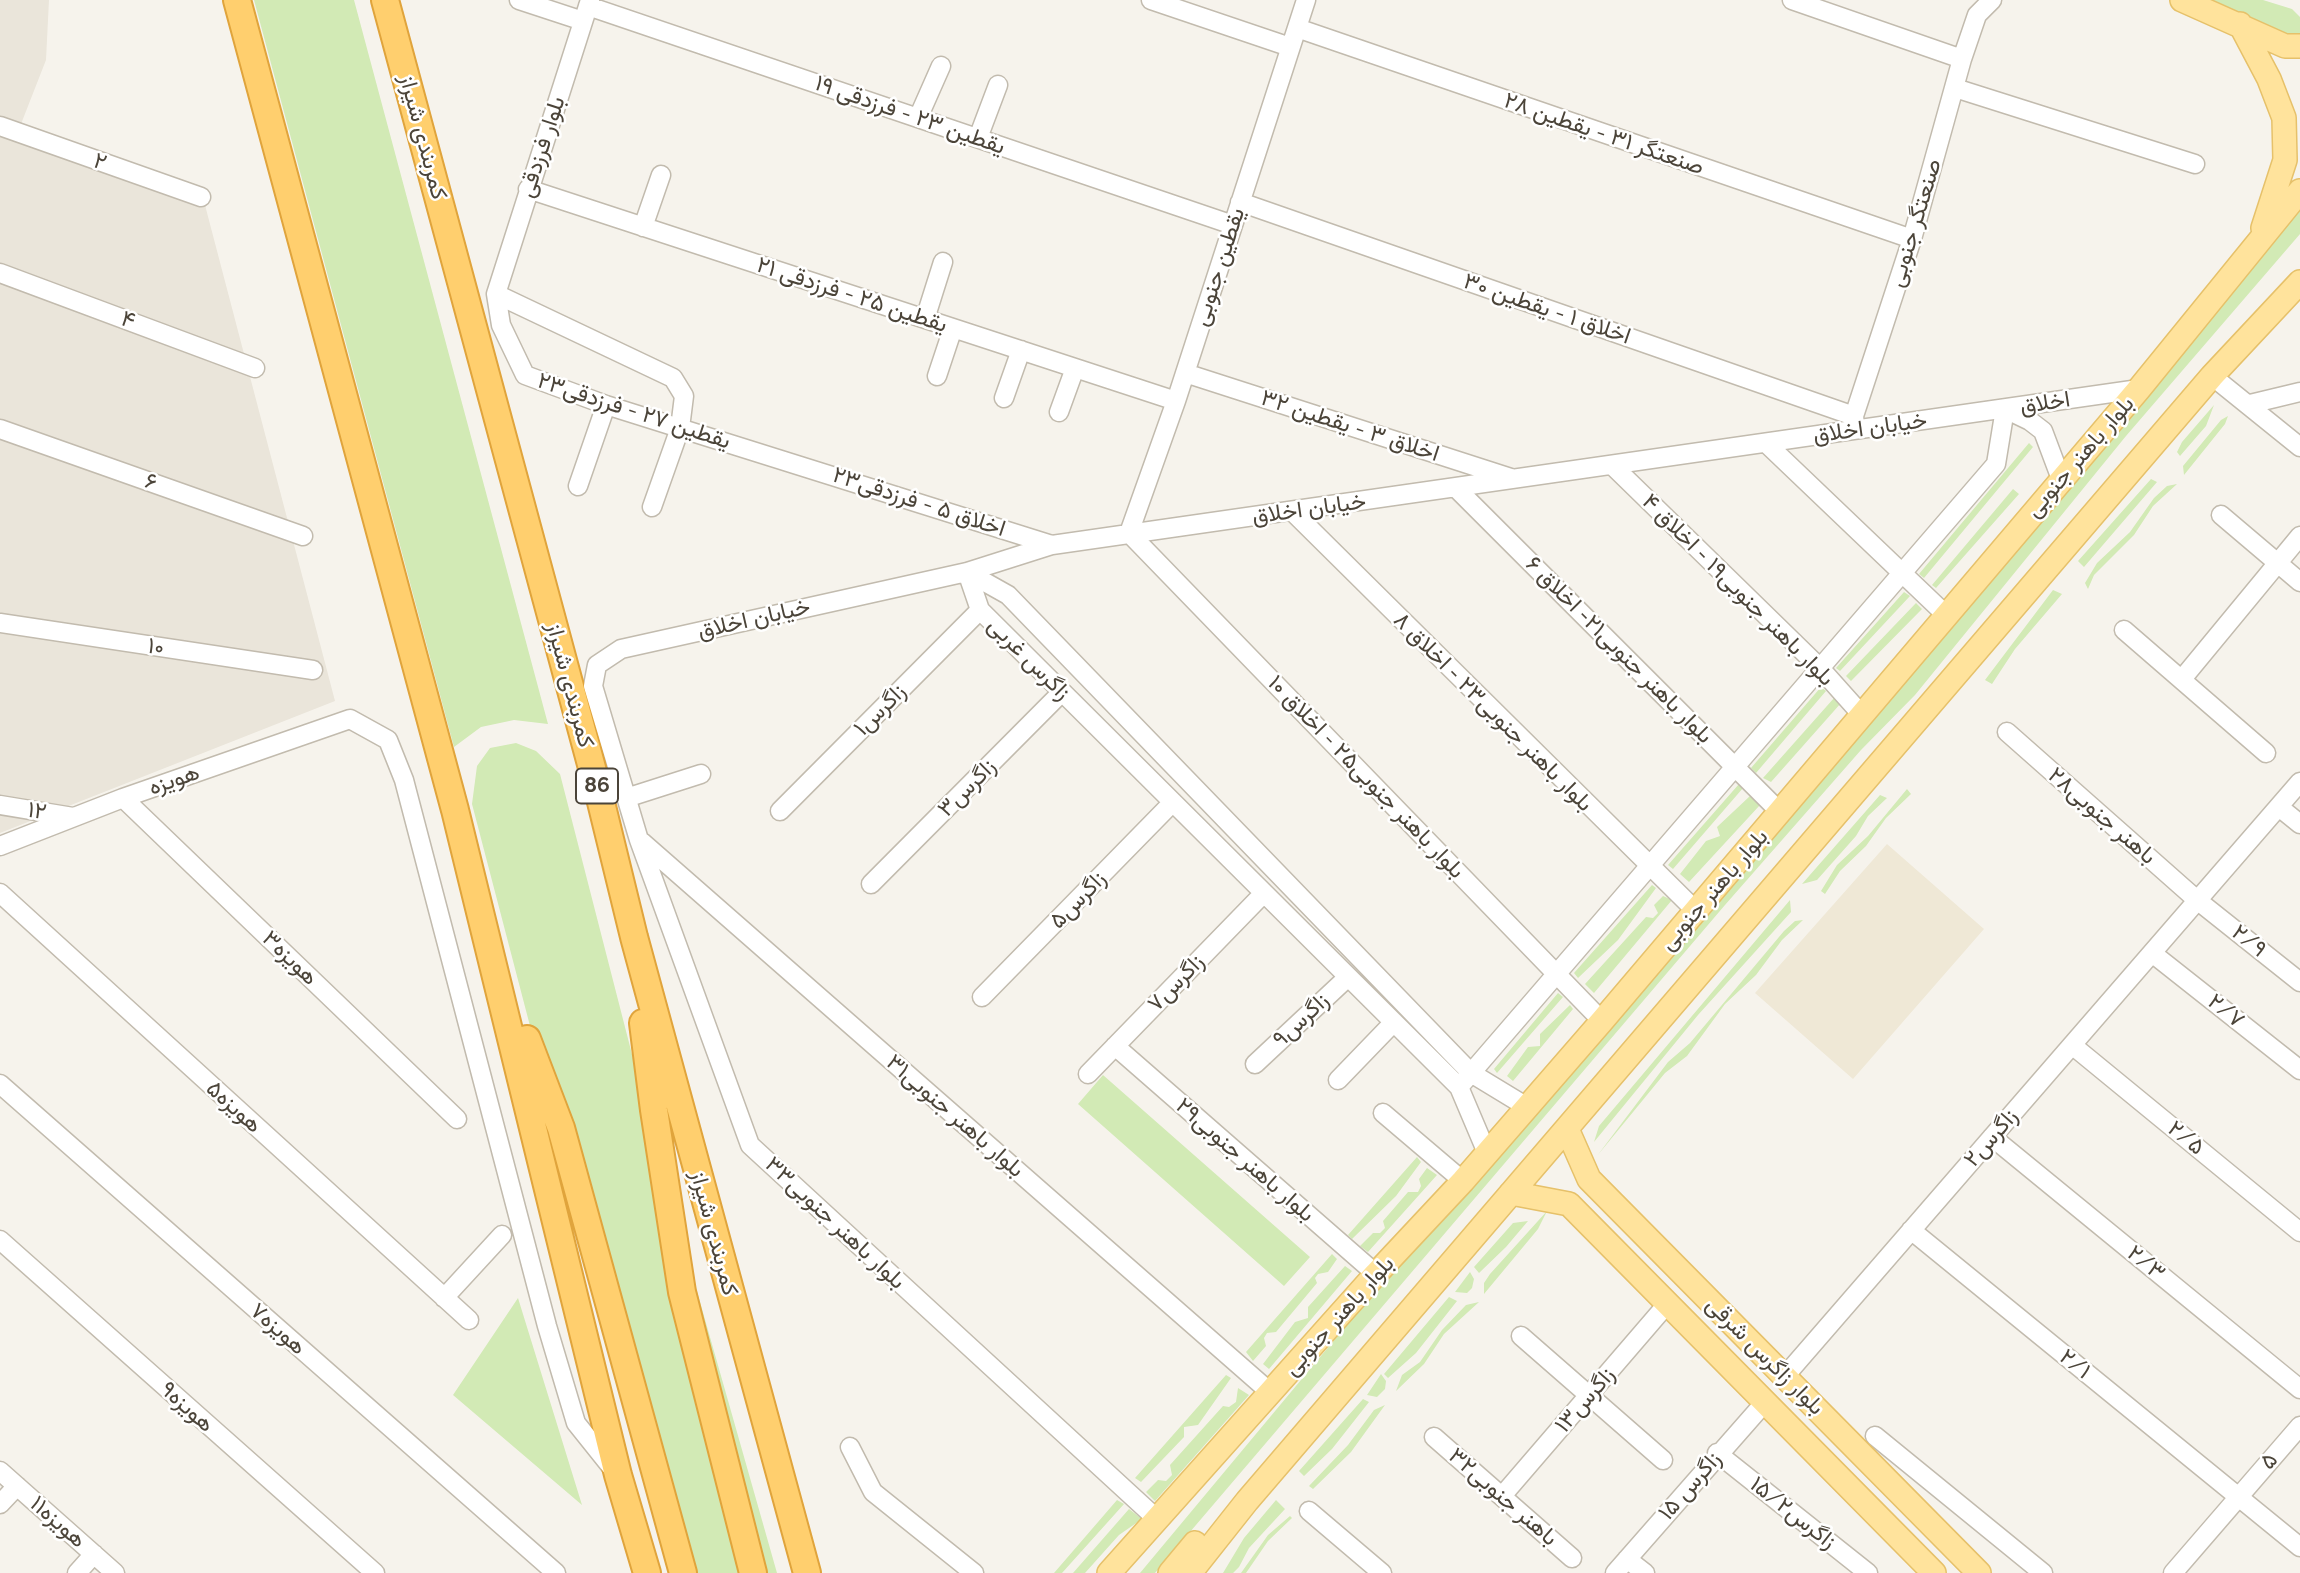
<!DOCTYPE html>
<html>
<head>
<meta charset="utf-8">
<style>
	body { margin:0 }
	canvas { display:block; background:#f6f3ec }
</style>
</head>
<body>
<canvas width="2300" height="1573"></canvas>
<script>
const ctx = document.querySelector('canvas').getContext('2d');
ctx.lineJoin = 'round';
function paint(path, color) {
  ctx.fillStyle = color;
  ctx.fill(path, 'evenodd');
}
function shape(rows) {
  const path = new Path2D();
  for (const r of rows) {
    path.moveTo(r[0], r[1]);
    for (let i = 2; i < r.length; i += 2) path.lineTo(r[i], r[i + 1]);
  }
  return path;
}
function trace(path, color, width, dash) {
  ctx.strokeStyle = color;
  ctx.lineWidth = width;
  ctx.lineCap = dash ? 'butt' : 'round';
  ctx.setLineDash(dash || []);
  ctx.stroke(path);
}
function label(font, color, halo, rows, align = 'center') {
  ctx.font = font + ' Raleway,Vazirmatn,sans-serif';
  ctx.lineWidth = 5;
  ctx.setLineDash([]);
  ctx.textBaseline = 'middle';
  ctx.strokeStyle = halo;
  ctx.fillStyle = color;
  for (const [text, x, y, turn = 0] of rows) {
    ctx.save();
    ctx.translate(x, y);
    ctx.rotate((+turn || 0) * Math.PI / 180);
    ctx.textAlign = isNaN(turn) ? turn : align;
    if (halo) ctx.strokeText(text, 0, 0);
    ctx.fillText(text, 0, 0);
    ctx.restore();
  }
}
paint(shape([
	[0,0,49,0,46,60,21,124,200,186,335,701,0,833]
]), '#eae5da');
paint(shape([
	[1887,844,1984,929,1853,1079,1755,993]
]), '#efe8d6');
paint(shape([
	[254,0,354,0,548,724,514,720,481,727,454,747],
	[2184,0,2263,0,2292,9,2300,17,2300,38,2282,38],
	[2300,207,2300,234,2126,436,1915,695,1861,750,1725,905,1155,1573,1140,1573,1386,1278],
	[2214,405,2206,426,2180,456,2177,452,2182,442],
	[2228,416,2225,424,2184,475,2183,466,2221,420],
	[2029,443,2033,447,1924,578,1919,574],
	[2151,479,2157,482,2084,567,2078,561],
	[2177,484,2153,506,2134,535,2094,575,2088,589,2085,583,2097,563,2130,532,2154,498,2167,486],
	[2013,489,2019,494,1936,588,1932,585],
	[2053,590,2062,594,2015,649,1992,684,1985,680],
	[1904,592,1910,596,1840,671,1836,668],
	[1916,603,1922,609,1851,681,1846,676],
	[1821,687,1826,691,1756,773,1751,768],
	[1834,698,1841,703,1771,782,1763,778],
	[516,743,536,751,560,774,654,1140,777,1573,673,1573,472,804,477,766,490,748],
	[1739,784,1743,788,1673,869,1668,865],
	[1907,789,1911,794,1886,818,1866,846,1840,871,1825,894,1821,891,1837,865,1868,836],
	[1880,795,1887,798,1868,816,1856,836,1817,880,1802,884],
	[1750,796,1760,805,1689,882,1680,874,1706,841,1720,836,1717,827],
	[1652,885,1656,888,1618,940,1578,978,1574,973],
	[1663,896,1672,900,1594,993,1585,984,1646,917,1653,918,1658,913,1654,905],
	[1790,900,1791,912,1698,1015,1594,1142,1599,1126],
	[1803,920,1782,940,1756,975,1725,1004,1687,1056,1665,1073,1597,1156,1668,1062,1690,1043,1784,931,1795,921],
	[1558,993,1563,997,1497,1073,1494,1069],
	[1570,1005,1573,1009,1513,1081,1507,1076,1528,1047,1540,1046,1540,1034],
	[1103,1075,1310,1257,1284,1286,1078,1104],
	[1417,1157,1421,1162,1396,1196,1352,1239,1348,1235],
	[1427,1168,1437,1175,1368,1252,1360,1246,1373,1233,1380,1233,1385,1228,1383,1221,1408,1192,1418,1192,1421,1186,1419,1179],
	[1547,1211,1538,1229,1484,1294,1484,1283,1490,1274],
	[1528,1221,1506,1247,1479,1273,1474,1267,1513,1223],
	[1332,1254,1337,1259,1328,1272,1318,1274,1315,1278,1317,1283,1276,1332,1267,1333,1264,1338,1266,1346,1253,1361,1246,1352],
	[1345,1266,1352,1271,1269,1369,1263,1364,1295,1322,1308,1318,1308,1307],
	[1470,1272,1474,1279,1472,1288,1467,1293,1455,1292],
	[1449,1297,1457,1301,1416,1353,1388,1378,1384,1374],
	[518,1298,582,1505,453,1395],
	[1479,1302,1444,1334,1424,1364,1396,1391,1402,1375,1420,1362,1442,1330,1466,1305],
	[1381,1374,1386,1381,1385,1389,1377,1397,1367,1395],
	[1226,1375,1231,1378,1198,1425,1184,1427,1184,1437,1141,1482,1135,1478],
	[1238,1388,1249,1395,1155,1501,1146,1492,1158,1480,1166,1481,1172,1475,1170,1465,1223,1406,1229,1407,1236,1402],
	[1363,1399,1369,1402,1332,1449,1304,1476,1299,1471],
	[1385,1405,1351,1452,1313,1489,1309,1486,1348,1445,1374,1410],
	[1117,1500,1124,1504,1062,1573,1054,1573],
	[1276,1500,1285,1509,1249,1548,1239,1567,1233,1573,1223,1573,1244,1538],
	[1129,1509,1142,1519,1119,1535,1085,1573,1073,1573],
	[1290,1516,1292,1518,1268,1541,1246,1573,1241,1573,1268,1535]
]), '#d2eab5');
const minor = shape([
	[519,0,583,21],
	[590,0,496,294,501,325,525,375,606,405,1052,545],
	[1151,0,1290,47],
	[1306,0,1176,401,1129,533,1602,1021],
	[1792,0,1962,59],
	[588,6,1233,225],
	[1297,28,1912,239],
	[1955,88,2195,164],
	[918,118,941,66],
	[0,126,201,197],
	[978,138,998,85],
	[528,189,1176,401],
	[1240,202,1854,416],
	[643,227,661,175],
	[0,273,255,368],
	[496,294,673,378,684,396,680,428,652,507],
	[925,319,943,262],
	[1185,373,1511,478],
	[937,376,953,328],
	[2212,376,2300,447],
	[1004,398,1021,350],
	[2250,404,2300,392],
	[2005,409,2030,421,2043,431,2061,479],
	[1059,412,1075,368],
	[1855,426,1854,416,1912,239,1962,59,1977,15,1992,0],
	[0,429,303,536],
	[1767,444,1945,614],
	[1613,466,1820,668,1862,715],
	[578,486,606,405],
	[1456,488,1781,813],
	[1292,511,1696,911],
	[2221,515,2300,582],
	[967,572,980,610,1459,1087,1487,1153],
	[967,572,1008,595,1471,1073,1527,1107],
	[0,623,313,670],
	[2124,630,2266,753],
	[2182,679,2300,536],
	[2007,732,2197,900,2300,982],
	[123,798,457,1119],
	[626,798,701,774],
	[0,805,73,817],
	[2279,807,2300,824],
	[780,811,980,610],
	[642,842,1271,1393],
	[0,846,123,798,350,719,388,740,404,780,547,1326,576,1423,612,1468],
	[871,884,1062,692],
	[0,893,469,1320],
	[2152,953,2300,1070],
	[982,997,1173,802],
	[2072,1045,2300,1232],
	[1115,1046,1376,1274],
	[1255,1064,1348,977],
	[1088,1074,1264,893],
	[1338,1080,1394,1022],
	[0,1084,556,1573],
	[1459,1087,1996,464,2005,409],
	[1383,1113,1463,1181],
	[1992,1137,2300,1389],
	[1911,1230,2300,1547],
	[0,1240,375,1573],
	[444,1298,502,1235],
	[1521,1336,1663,1460],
	[1785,1376,2300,782],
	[1875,1436,2043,1573],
	[1434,1437,1572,1558],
	[850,1447,873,1492,974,1573],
	[1717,1453,1868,1573],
	[0,1471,115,1573],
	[1502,1496,1668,1303],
	[0,1504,17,1486],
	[1309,1511,1382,1573],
	[1158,1520,750,1145,639,840,593,686,597,665,621,649,967,572,1052,545,2139,389],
	[1627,1559,1645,1573],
	[77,1573,94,1554],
	[1615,1573,1766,1401],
	[2173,1573,2300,1426]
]);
const major = shape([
	[2182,0,2285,46,2300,46],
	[2240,24,2269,79,2284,118,2285,160,2263,228],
	[1567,1129,1589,1179,1979,1573],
	[1511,1193,1569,1204,1934,1573],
	[1109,1573,1376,1274,1463,1181,1602,1021,2139,389,2300,191],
	[1170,1573,1195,1543],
	[1190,1573,1247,1501,2212,376,2300,282]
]);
const highway = shape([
	[237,0,455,810,618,1475,647,1573],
	[385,0,599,794,634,937,807,1573],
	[643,1023,654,1110,682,1292,753,1573],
	[527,1039,561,1128,683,1573]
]);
trace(minor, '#c2bbae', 21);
trace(major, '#e6c16a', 26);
trace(highway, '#e0a43c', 30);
trace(minor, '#fff', 18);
trace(major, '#ffe39c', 23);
trace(highway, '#ffcf6e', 26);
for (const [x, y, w] of [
	[597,786,42]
]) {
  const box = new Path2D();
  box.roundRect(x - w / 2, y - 17.5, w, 35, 5);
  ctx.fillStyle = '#fff';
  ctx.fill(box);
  trace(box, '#4b4439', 2);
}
label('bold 21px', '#4b4439', null, [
	["86",597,786]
]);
label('23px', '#4b4439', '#fff', [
	["یقطین ۲۳ - فرزدقی ۱۹",910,115,19],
	["صنعتگر ۳۱ - یقطین ۲۸",1604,134,19],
	["کمربندی شیراز",423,137,75],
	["بلوار فرزدقی",542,147,-72],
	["۲",100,162,19],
	["صنعتگر جنوبی",1915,223,-73],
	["یقطین جنوبی",1219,267,-72],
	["یقطین ۲۵ - فرزدقی ۲۱",852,295,18],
	["اخلاق ۱ - یقطین ۳۰",1547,309,19],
	["۴",128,320,20],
	["اخلاق",2045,403,-9],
	["یقطین ۲۷ - فرزدقی۲۳",634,411,18],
	["اخلاق ۳ - یقطین ۳۲",1350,426,18],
	["خیابان اخلاق",1870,428,-8],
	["بلوار باهنر جنوبی",2080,457,-49],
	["۶",151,482,20],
	["اخلاق ۵ - فرزدقی۲۳",919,502,18],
	["خیابان اخلاق",1309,509,-8],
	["بلوار باهنر جنوبی۱۹ - اخلاق ۴",1738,590,45],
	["خیابان اخلاق",754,619,-13],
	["۱۰",156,647,9],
	["بلوار باهنر جنوبی۲۱- اخلاق ۶",1619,650,45],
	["زاگرس غربی",1029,659,45],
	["کمربندی شیراز",570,685,75],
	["زاگرس۱",880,710,-45],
	["بلوار باهنر جنوبی۲۳ - اخلاق ۸",1493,712,45],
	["بلوار باهنر جنوبی۲۵ - اخلاق ۱۰",1366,777,46],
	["هویزه",174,780,-19],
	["زاگرس۳",967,788,-45],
	["۱۲",37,811,9],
	["باهنر جنوبی۲۸",2102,816,41],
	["بلوار باهنر جنوبی",1714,890,-49],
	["زاگرس۵",1078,900,-46],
	["۲/۹",2249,941,39],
	["هویزه۳",290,958,44],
	["زاگرس۷",1176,983,-46],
	["۲/۷",2226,1011,39],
	["۹زاگرس",1301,1020,-43],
	["هویزه۵",234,1107,42],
	["بلوار باهنر جنوبی۳۱",955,1116,41],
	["زاگرس۲",1991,1138,-49],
	["۲/۵",2186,1138,39],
	["بلوار باهنر جنوبی۲۹",1245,1160,41],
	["بلوار باهنر جنوبی۳۳",835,1223,43],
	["کمربندی شیراز",714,1233,75],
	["۲/۳",2146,1263,39],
	["بلوار باهنر جنوبی",1339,1316,-48],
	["هویزه۷",278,1329,41],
	["بلوار زاگرس شرقی",1765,1356,45],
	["۲/۱",2075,1364,39],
	["زاگرس۱۳",1585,1400,-49],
	["هویزه۹",187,1407,42],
	["۵",2269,1461,-49],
	["زاگرس ۱۵",1690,1486,-49],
	["باهنر جنوبی۳۲",1503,1497,41],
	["زاگرس۱۵/۲",1793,1513,38],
	["هویزه۱۱",58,1522,41]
]);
</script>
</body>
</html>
